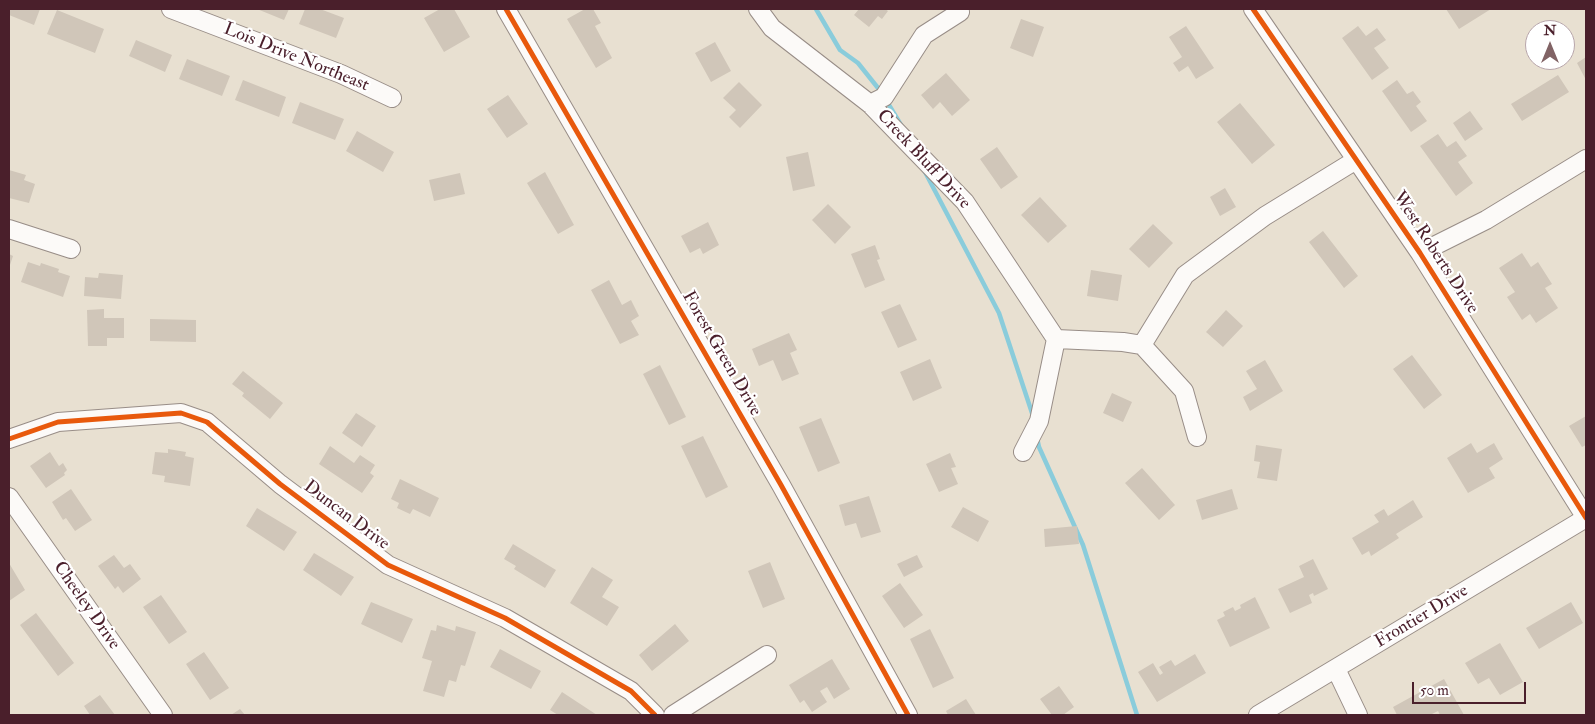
<!DOCTYPE html>
<html>
<head>
<meta charset="utf-8">
<style>
	body { margin:0 }
	#map { position:relative; width:1595px; height:724px; overflow:hidden; background:#e8e0d1; font-family:"IM FELL Double Pica",serif }
	canvas { display:block }
	.frame { position:absolute; inset:0; border:10px solid #4a1f2b; pointer-events:none }
	.north { position:absolute; left:1525px; top:20px; width:50px; height:50px; box-sizing:border-box; background:#fff; border:1px solid #b7a5aa; border-radius:50%; rotate:0deg; font-size:14px; font-weight:700; line-height:20px; text-align:center; color:#4a1f2b }
	.north::after { content:''; display:block; margin:auto; width:18px; height:22px; background:#816365; clip-path:polygon(50% 0,100% 100%,50% 72%,0 100%) }
	.scale { position:absolute; left:1412px; top:682px; width:114px; height:22px; box-sizing:border-box; border:2px solid #4a1f2b; border-top:0; padding-left:6px; font-size:15px; line-height:18px; white-space:nowrap; color:#4a1f2b; -webkit-text-stroke:4px #fff; paint-order:stroke }
</style>
</head>
<body>
<div id="map">
<canvas width="1595" height="724"></canvas>
<div class="frame"></div>
<div class="north">N</div>
<div class="scale">50 m</div>
</div>
<script>
const ctx = document.querySelector('canvas').getContext('2d');
ctx.lineJoin = 'round';
function shape(rows) {
  const path = new Path2D();
  for (const r of rows) {
    path.moveTo(r[0], r[1]);
    for (let i = 2; i < r.length; i += 2) path.lineTo(r[i], r[i + 1]);
  }
  return path;
}
function trace(path, color, width, dash) {
  ctx.strokeStyle = color;
  ctx.lineWidth = width;
  ctx.lineCap = dash ? 'butt' : 'round';
  ctx.setLineDash(dash || []);
  ctx.stroke(path);
}
function paint(path, color) {
  ctx.fillStyle = color;
  ctx.fill(path, 'evenodd');
}
function label(font, color, halo, rows, align = 'center') {
  ctx.font = font + ' "IM FELL Double Pica",serif';
  ctx.lineWidth = 4.5;
  ctx.setLineDash([]);
  ctx.textBaseline = 'middle';
  ctx.strokeStyle = halo;
  ctx.fillStyle = color;
  for (const [text, x, y, turn = 0] of rows) {
    ctx.save();
    ctx.translate(x, y);
    ctx.rotate((+turn || 0) * Math.PI / 180);
    ctx.textAlign = isNaN(turn) ? turn : align;
    if (halo) ctx.strokeText(text, 0, 0);
    ctx.fillText(text, 0, 0);
    ctx.restore();
  }
}
trace(shape([
	[816,9,840,50,858,63,882,93],
	[886,100,901,125],
	[924,170,999,313,1033,416],
	[1037,438,1039,447,1083,545,1137,715]
]), '#8accdb', 4.5);
paint(shape([
	[9,9,40,9,34,25,9,15],
	[257,9,289,9,284,20],
	[305,9,320,9,344,18,336,38,299,24],
	[440,9,454,9,470,37,444,52,424,18],
	[585,9,593,9,601,23,595,26,612,58,596,68,567,19],
	[859,9,885,9,888,11,882,19,878,16,869,27,854,15],
	[1446,9,1491,9,1459,29],
	[57,10,104,29,95,53,47,34],
	[1021,19,1044,27,1033,57,1010,48],
	[1186,26,1214,68,1196,79,1188,66,1179,72,1173,63,1182,57,1169,37],
	[1358,26,1366,36,1377,28,1386,40,1374,48,1389,68,1372,80,1342,38],
	[136,40,172,55,165,72,129,56],
	[715,42,731,71,711,82,695,53],
	[1586,57,1586,80,1577,63],
	[187,59,230,76,222,96,179,79],
	[946,73,970,100,952,116,940,102,933,109,921,95],
	[1558,75,1569,92,1522,121,1511,104],
	[243,80,286,97,279,117,235,100],
	[1397,80,1407,94,1413,91,1421,102,1416,106,1427,121,1411,132,1382,91],
	[739,82,762,105,740,128,729,117,736,110,723,98],
	[508,95,528,124,507,138,487,109],
	[300,102,344,119,335,140,292,123],
	[1240,103,1275,145,1252,164,1217,122],
	[1470,111,1483,129,1465,141,1453,123],
	[357,131,394,152,383,172,346,151],
	[1438,134,1447,147,1456,141,1467,156,1458,162,1473,183,1456,196,1420,146],
	[997,147,1018,177,1001,189,980,159],
	[808,152,815,186,793,191,786,157],
	[9,170,26,175,24,180,35,184,29,203,9,198],
	[545,172,574,225,558,234,527,183],
	[460,173,465,194,434,201,429,180],
	[1225,188,1236,207,1220,216,1210,197],
	[1040,197,1067,226,1048,243,1021,215],
	[828,204,851,227,835,244,812,220],
	[708,222,719,245,703,254,700,248,690,253,681,236],
	[1153,224,1173,243,1149,268,1129,249],
	[1323,231,1358,276,1344,288,1309,242],
	[875,245,880,259,877,260,885,280,865,288,851,254],
	[1522,253,1531,267,1538,262,1552,284,1545,288,1558,308,1536,323,1530,314,1522,320,1507,297,1515,292,1499,268],
	[9,254,13,256,9,268],
	[28,262,40,266,41,263,59,269,58,272,70,276,63,297,21,282],
	[1091,270,1122,275,1118,301,1087,296],
	[99,273,123,275,121,299,84,296,85,277,98,278],
	[609,280,622,305,631,300,639,316,631,321,639,335,620,344,591,290],
	[900,304,917,340,898,348,881,312],
	[104,309,104,318,124,318,124,338,107,338,107,346,88,346,87,310],
	[1226,310,1243,326,1223,347,1206,332],
	[150,319,196,320,196,342,150,341],
	[789,333,797,350,790,353,799,374,782,381,773,360,759,366,752,349],
	[1412,355,1442,395,1424,409,1393,369],
	[930,359,942,388,913,401,900,372],
	[1265,360,1283,391,1250,411,1243,397,1257,389,1246,371],
	[660,365,686,417,669,425,643,374],
	[243,371,283,403,270,419,242,396,244,393,232,384],
	[1112,393,1132,402,1123,422,1103,413],
	[356,413,376,426,362,447,342,433],
	[1586,416,1586,445,1582,447,1569,426],
	[821,418,840,463,818,472,799,427],
	[703,436,728,487,706,498,681,446],
	[1471,443,1477,453,1494,443,1503,459,1489,468,1495,478,1468,493,1447,458],
	[1256,445,1282,449,1277,481,1257,478,1260,462,1254,461],
	[330,446,354,463,360,455,375,465,370,473,374,476,362,493,319,464],
	[168,449,186,452,185,456,194,458,190,486,164,482,165,476,152,474,155,452,168,453],
	[50,452,59,466,63,463,67,470,64,473,65,475,46,488,30,466],
	[950,453,956,467,951,468,958,484,939,492,926,464],
	[1142,468,1175,505,1159,520,1125,483],
	[400,479,439,498,430,517,413,509,410,514,397,508,399,503,391,499],
	[71,489,92,520,75,531,66,518,63,520,52,502],
	[1232,489,1238,509,1202,520,1196,500],
	[869,496,881,532,861,538,856,523,845,526,839,505],
	[1413,500,1423,517,1396,534,1399,538,1371,556,1369,551,1362,555,1352,538,1379,522,1374,515,1384,509,1388,516],
	[963,507,989,521,978,542,951,527],
	[257,508,297,532,284,551,246,526],
	[1077,526,1079,544,1045,547,1044,529],
	[513,544,556,570,545,588,514,569,516,566,504,559],
	[314,553,354,577,341,596,303,570],
	[114,555,124,568,130,564,141,579,123,593,118,586,115,589,98,566],
	[917,555,923,567,904,577,897,564],
	[1313,559,1328,589,1314,596,1313,593,1309,595,1312,603,1290,613,1278,589,1304,577,1299,566],
	[770,562,785,599,763,608,748,571],
	[9,563,25,590,9,601],
	[592,567,613,580,602,597,619,607,607,626,570,603],
	[900,583,923,615,904,628,882,596],
	[161,595,187,632,169,644,143,607],
	[1255,597,1270,628,1230,647,1217,620,1225,616,1223,612,1233,607,1235,611,1241,608,1240,605],
	[371,602,413,619,402,643,361,624],
	[1571,602,1583,623,1539,649,1526,628],
	[36,613,74,663,58,676,20,625],
	[675,624,689,641,652,671,639,655],
	[437,625,455,631,456,626,476,632,465,666,461,665,456,682,449,680,444,697,423,691,432,661,422,658,431,630,436,631],
	[930,629,954,678,933,688,910,639],
	[1500,643,1523,682,1500,695,1489,678,1478,684,1465,663],
	[500,649,541,671,531,689,490,667],
	[204,652,229,688,210,700,186,664],
	[1195,654,1206,673,1157,702,1138,672,1153,663,1160,675,1163,673,1159,667,1171,660,1175,666],
	[832,659,850,689,834,699,827,687,820,691,827,702,812,712,804,700,800,703,789,685],
	[1444,679,1464,715,1440,715,1438,711,1430,715,1397,715,1393,707],
	[1059,686,1074,707,1063,715,1052,715,1040,699],
	[562,692,597,715,558,715,550,710],
	[100,695,115,715,90,715,84,706],
	[966,699,976,715,948,715,946,711],
	[240,709,245,715,231,715]
]), '#d0c6b9');
const minor = shape([
	[171,9,341,74,392,98],
	[506,9,781,485,908,715],
	[758,9,772,28,870,104,965,202,1056,339],
	[1253,9,1420,253,1586,518],
	[870,104,884,97,924,35,960,12],
	[9,229,71,249],
	[1420,253,1486,220,1586,159],
	[1056,339,1123,342,1142,345,1184,391,1197,437],
	[1142,345,1185,275,1265,216,1356,160],
	[9,439,58,422,181,413,207,422,280,484,388,565,505,618,631,691,655,715],
	[1023,452,1039,421,1056,339],
	[9,497,163,715],
	[1336,669,1358,715],
	[673,715,767,655],
	[1258,715,1586,518]
]);
trace(minor, '#988d87', 20);
trace(minor, '#fcfaf8', 18);
trace(shape([
	[506,9,781,485,908,715],
	[1253,9,1420,253,1586,518],
	[9,439,58,422,181,413,207,422,280,484,388,565,505,618,631,691,655,715]
]), '#e8590c', 5);
label('18px', '#4a1f2b', '#fff', [
	["Lois Drive Northeast",296,58,22],
	["Creek Bluff Drive",923,160,47],
	["West Roberts Drive",1435,253,57],
	["Forest Green Drive",721,354,60],
	["Duncan Drive",346,516,37],
	["Cheeley Drive",86,606,55],
	["Frontier Drive",1422,617,-31]
]);
</script>
</body>
</html>
